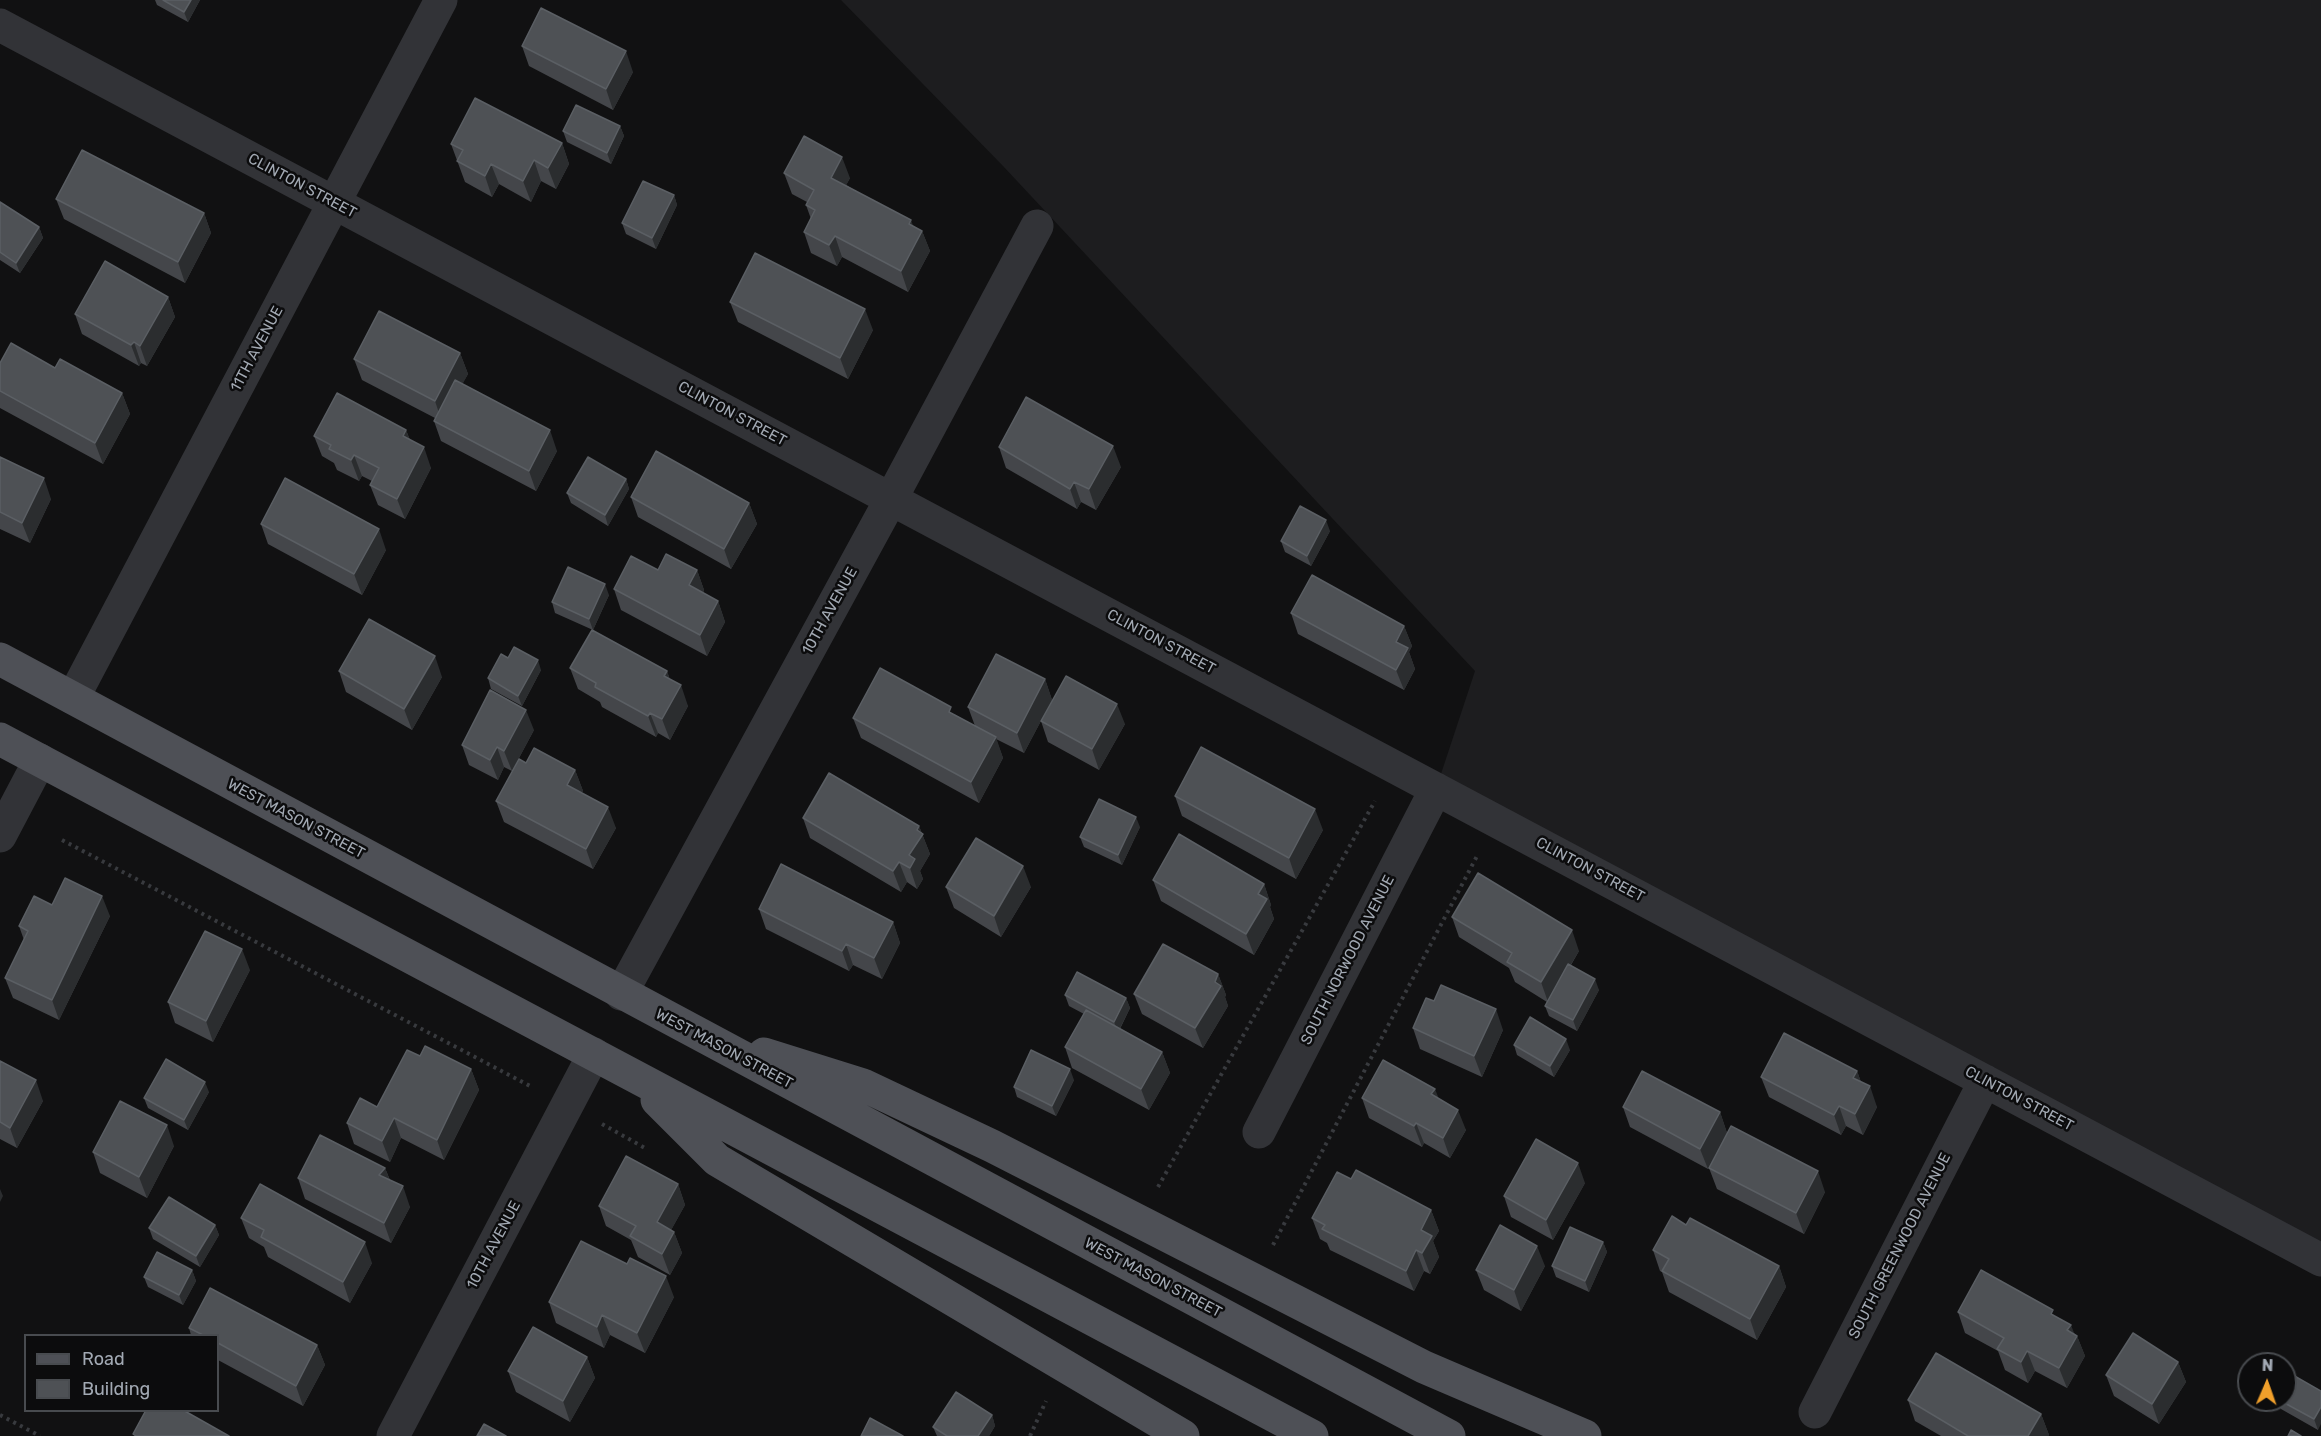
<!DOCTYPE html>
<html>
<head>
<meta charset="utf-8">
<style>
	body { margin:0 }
	#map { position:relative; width:2321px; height:1436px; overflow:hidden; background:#111112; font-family:Rubik,sans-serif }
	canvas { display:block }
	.legend { position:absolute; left:24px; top:1334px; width:195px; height:78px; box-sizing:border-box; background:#0c0c0d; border:2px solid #484b4f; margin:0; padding:8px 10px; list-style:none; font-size:18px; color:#a2a9b3 }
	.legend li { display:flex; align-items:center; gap:12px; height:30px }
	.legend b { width:30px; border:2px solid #484b4f }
	.north { position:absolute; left:2237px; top:1352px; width:60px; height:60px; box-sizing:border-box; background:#0c0c0d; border:2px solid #484b4f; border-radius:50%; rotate:2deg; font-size:16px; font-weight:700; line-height:24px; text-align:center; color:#a2a9b3 }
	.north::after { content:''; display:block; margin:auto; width:21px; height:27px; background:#f1a02b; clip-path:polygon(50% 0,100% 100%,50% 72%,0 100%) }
</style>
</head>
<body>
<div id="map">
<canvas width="2321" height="1436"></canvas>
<ul class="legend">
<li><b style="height:8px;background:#4e5056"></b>Road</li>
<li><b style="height:16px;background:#4e5155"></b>Building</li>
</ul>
<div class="north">N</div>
</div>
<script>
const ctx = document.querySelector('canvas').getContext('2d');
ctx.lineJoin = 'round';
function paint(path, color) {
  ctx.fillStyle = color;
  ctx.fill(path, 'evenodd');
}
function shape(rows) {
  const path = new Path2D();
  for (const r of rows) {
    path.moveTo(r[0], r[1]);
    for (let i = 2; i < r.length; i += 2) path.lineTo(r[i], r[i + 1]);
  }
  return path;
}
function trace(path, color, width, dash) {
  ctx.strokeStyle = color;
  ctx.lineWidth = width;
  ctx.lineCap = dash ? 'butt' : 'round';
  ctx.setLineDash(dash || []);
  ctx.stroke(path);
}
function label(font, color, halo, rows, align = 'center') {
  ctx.font = font + ' Rubik,sans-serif';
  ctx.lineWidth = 5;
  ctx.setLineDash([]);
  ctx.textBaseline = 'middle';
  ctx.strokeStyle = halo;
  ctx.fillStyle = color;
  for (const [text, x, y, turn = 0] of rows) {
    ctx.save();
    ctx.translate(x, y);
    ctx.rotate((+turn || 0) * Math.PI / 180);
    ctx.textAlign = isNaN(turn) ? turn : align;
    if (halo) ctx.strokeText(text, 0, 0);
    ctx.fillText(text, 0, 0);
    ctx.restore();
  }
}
paint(shape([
	[841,0,2321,0,2321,1260,1436,789,1475,671,1003,166]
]), '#1d1d1f');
trace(shape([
	[62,840,532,1087],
	[602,1124,645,1148],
	[1158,1187,1375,801],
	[1273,1245,1477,856],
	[0,1415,40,1436],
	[1030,1436,1046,1401]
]), '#383a3e', 4, [3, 4.5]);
trace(shape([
	[0,25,2321,1260],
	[73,698,441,0],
	[0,836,40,760],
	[621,994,891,499,1037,226],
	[1259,1132,1436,789],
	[1815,1412,1985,1081],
	[393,1436,594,1054]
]), '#323337', 33);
trace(shape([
	[0,659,1449,1436],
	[0,739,1312,1436],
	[764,1054,863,1085,992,1146,1424,1367,1585,1436],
	[657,1100,717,1160,1183,1436]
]), '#4e5056', 33);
paint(shape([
	[155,0,200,0,188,22,157,5],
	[522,46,633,72,613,110,529,66],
	[620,126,624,136,611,164,567,142,563,131],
	[562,143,569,164,556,189,541,181,531,202,499,184,492,197,465,182,451,144],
	[784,173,850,178,846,185,922,231,930,251,908,292,842,257,837,266,811,253,804,232,811,219,806,205,807,202,792,194],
	[674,195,677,205,656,249,626,234,622,223],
	[56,199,204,213,211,233,185,283,64,219],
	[0,202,39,227,43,238,20,273,0,260],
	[168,297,175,317,147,366,141,363,139,366,82,334,75,314],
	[730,302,873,330,848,379,738,322],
	[460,353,468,374,462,384,557,451,536,491,441,441,434,421,435,418,362,380,354,359],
	[0,363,55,368,122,393,130,414,103,464,0,408],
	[406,430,410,440,431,468,405,519,378,505,370,485,372,481,362,476,359,481,337,470,334,463,322,456,314,436],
	[999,447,1121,467,1096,510,1081,502,1077,509,1006,468],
	[0,457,51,499,30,543,0,529],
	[626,479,629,489,608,526,571,503,567,493],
	[631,497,749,503,757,524,731,569,638,517],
	[261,524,386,550,362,595,268,544],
	[1330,531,1311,566,1285,552,1281,541],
	[658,570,697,570,704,590,703,593,718,601,725,622,707,656,621,610,614,589],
	[609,595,593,630,555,613,552,602],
	[1291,613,1404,626,1412,646,1409,652,1415,669,1404,690,1298,634],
	[508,658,541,670,522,706,491,689,488,678],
	[570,668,667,671,670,680,688,706,670,740,658,733,656,737,602,707,600,702,578,689],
	[339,671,442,677,412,730,346,692],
	[1045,679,1052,700,1024,753,996,739,1003,758,979,803,861,738,853,718,954,714,975,726,968,707],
	[1041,721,1125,724,1099,770,1048,742],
	[534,730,512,771,504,767,498,780,469,765,462,745],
	[526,763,575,770,583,791,581,793,616,828,593,869,504,822,496,801],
	[1175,796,1323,830,1296,879,1182,816],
	[803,818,919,826,930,854,920,871,923,879,917,889,907,882,901,892,810,838],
	[1140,827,1122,865,1084,847,1080,837],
	[1153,880,1264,884,1271,905,1270,907,1274,919,1254,955,1161,901],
	[946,887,1031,887,1001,937,954,908],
	[52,905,110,916,59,1020,13,998,5,978,24,940,19,926],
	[759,909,893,922,900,943,882,979,853,965,849,971,766,929],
	[1452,917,1579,951,1571,965,1599,990,1577,1031,1549,1016,1545,1006,1547,1002,1515,982,1509,968,1459,937],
	[250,970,213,1042,175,1023,168,1002],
	[1218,974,1226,995,1225,997,1228,1006,1203,1048,1142,1014,1134,994],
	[1065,995,1126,998,1130,1008,1120,1029,1162,1052,1170,1073,1149,1110,1072,1068,1065,1047,1084,1014,1069,1006],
	[1434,1001,1503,1030,1482,1077,1420,1049,1413,1028],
	[1514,1045,1570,1050,1554,1077,1517,1055],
	[420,1056,471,1069,479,1090,444,1160,401,1138,390,1162,354,1144,347,1123,377,1107],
	[0,1061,43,1101,17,1148,0,1139],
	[1857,1071,1861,1082,1877,1107,1863,1135,1846,1126,1841,1135,1769,1097,1761,1077],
	[1074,1080,1056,1116,1017,1097,1014,1087],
	[209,1092,188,1130,148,1108,144,1098],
	[1362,1098,1439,1098,1466,1130,1450,1158,1424,1143,1422,1147,1369,1118],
	[1623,1107,1720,1112,1727,1133,1708,1169,1630,1127],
	[174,1146,147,1198,100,1173,93,1152],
	[385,1168,390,1180,410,1207,391,1243,305,1199,298,1178],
	[1709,1168,1825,1192,1804,1234,1717,1189],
	[1351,1179,1431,1210,1439,1231,1433,1241,1439,1257,1430,1274,1424,1271,1414,1291,1330,1250,1327,1243,1320,1239,1312,1218],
	[1585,1183,1553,1240,1511,1217,1504,1196],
	[678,1184,685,1205,671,1230,674,1232,682,1253,670,1275,638,1257,631,1240,606,1226,599,1206],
	[241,1218,372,1263,350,1303,268,1257,264,1247,249,1238],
	[215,1225,219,1235,200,1267,153,1239,149,1228],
	[1686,1225,1779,1266,1786,1287,1757,1340,1669,1292,1662,1272,1660,1271,1653,1250],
	[1603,1242,1607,1252,1589,1292,1556,1277,1552,1266],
	[1545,1266,1521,1311,1484,1290,1476,1270],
	[192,1270,196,1281,183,1305,148,1287,144,1277],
	[210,1288,317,1345,325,1365,303,1406,218,1360,218,1335,191,1335,189,1328],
	[674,1297,645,1353,610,1335,604,1348,556,1323,549,1302],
	[1958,1312,2055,1316,2077,1336,2085,1356,2067,1388,2035,1371,2028,1383,2005,1370,1998,1351,1965,1333],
	[587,1357,595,1378,570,1422,516,1392,508,1371],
	[2178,1362,2186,1382,2159,1424,2114,1396,2106,1375],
	[2321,1391,2318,1430,2281,1409,2277,1400,2285,1400],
	[1908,1400,2041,1414,2049,1435,2048,1436,1941,1436,1915,1421],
	[992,1415,995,1426,989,1436,937,1436,933,1427]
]), '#44464a');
paint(shape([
	[191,0,200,0,188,22,184,12],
	[626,51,633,72,613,110,606,89],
	[620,126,624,136,611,164,607,153],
	[562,143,569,164,556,189,548,168],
	[842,157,850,178,839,199,831,178],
	[534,160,541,181,531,202,523,181],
	[491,164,499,184,492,197,485,176],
	[674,195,677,205,656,249,652,238],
	[204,213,211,233,185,283,178,262],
	[911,220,918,239,922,231,930,251,908,292,901,271,909,224],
	[39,227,43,238,20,273,16,263],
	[835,236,842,257,837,266,829,245],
	[168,297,175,317,147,366,140,346],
	[865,309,873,330,848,379,840,358],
	[134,342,141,363,139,366,131,345],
	[460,353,468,374,442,422,435,401],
	[122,393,130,414,103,464,95,443],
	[406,430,414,451,403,436],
	[550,430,557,451,536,491,529,471],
	[1113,446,1121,467,1096,510,1089,489],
	[424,447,431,468,405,519,397,499],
	[354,455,362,476,359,481,351,460],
	[44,478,51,499,30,543,22,523],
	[626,479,629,489,608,526,605,515],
	[1074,482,1081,502,1077,509,1070,489],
	[749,503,757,524,731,569,724,549],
	[1326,520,1330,531,1311,566,1307,556],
	[379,529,386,550,362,595,354,574],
	[697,570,704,590,696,606,689,585],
	[605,584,609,595,593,630,589,619],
	[718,601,725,622,707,656,700,635],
	[1404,626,1412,646,1409,652,1415,669,1404,690,1396,670,1396,642],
	[435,656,442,677,412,730,404,709],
	[538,660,541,670,522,706,518,696],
	[667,671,674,692,664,676],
	[1045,679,1052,700,1024,753,1017,733],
	[681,685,688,706,670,740,662,719],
	[1117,704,1125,724,1099,770,1092,749],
	[526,710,534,730,512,771,504,751],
	[650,713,658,733,656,737,648,716],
	[996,737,1003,758,979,803,971,782],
	[497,747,504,767,498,780,490,760],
	[575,770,583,791,574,806,567,785],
	[608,807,616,828,593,869,586,849],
	[1315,809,1323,830,1296,879,1289,858],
	[1136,817,1140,827,1122,865,1118,855],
	[919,826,930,854,920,871,923,879,917,889,910,868,909,855,917,830],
	[899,862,907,882,901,892,893,871],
	[1023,866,1031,887,1001,937,994,916],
	[1264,884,1271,905,1270,907,1274,919,1254,955,1246,934,1258,894],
	[102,896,110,916,59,1020,52,1000],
	[893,922,900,943,882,979,874,958],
	[1572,930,1579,951,1548,1002,1541,982],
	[846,944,853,965,849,971,842,951],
	[242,949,250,970,213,1042,206,1021],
	[1218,974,1226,995,1225,997,1228,1006,1203,1048,1195,1028],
	[1595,979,1599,990,1577,1031,1573,1020],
	[1126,998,1130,1008,1118,1032,1114,1022],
	[1496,1009,1503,1030,1482,1077,1474,1056],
	[1566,1039,1570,1050,1554,1077,1550,1066],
	[1162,1052,1170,1073,1149,1110,1141,1089],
	[471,1069,479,1090,444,1160,437,1140],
	[1070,1069,1074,1080,1056,1116,1052,1106],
	[1857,1071,1864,1091,1853,1078],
	[36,1080,43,1101,17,1148,10,1128],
	[205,1082,209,1092,188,1130,184,1120],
	[1870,1086,1877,1107,1863,1135,1855,1114],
	[1435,1089,1443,1109,1431,1094],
	[1839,1106,1846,1126,1841,1135,1834,1115],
	[1458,1110,1466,1130,1450,1158,1443,1138],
	[1720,1112,1727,1133,1708,1169,1700,1149],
	[394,1118,401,1138,390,1162,382,1141],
	[1416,1123,1424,1143,1422,1147,1414,1126],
	[167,1125,174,1146,147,1198,139,1177],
	[1578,1163,1585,1183,1553,1240,1546,1220],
	[385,1168,393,1188,379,1175],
	[1818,1171,1825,1192,1804,1234,1796,1213],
	[678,1184,685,1205,664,1243,657,1222],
	[403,1186,410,1207,391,1243,384,1223],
	[0,1189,3,1196,0,1202],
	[1431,1210,1439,1231,1433,1241,1439,1257,1430,1274,1422,1253,1421,1230],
	[215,1225,219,1235,200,1267,196,1256],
	[674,1232,682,1253,670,1275,662,1254],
	[365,1242,372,1263,350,1303,343,1282],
	[1603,1242,1607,1252,1589,1292,1585,1281],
	[1537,1246,1545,1266,1521,1311,1514,1290],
	[1416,1250,1424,1271,1414,1291,1406,1271],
	[1779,1266,1786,1287,1757,1340,1750,1319],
	[192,1270,196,1281,183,1305,179,1295],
	[666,1276,674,1297,645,1353,637,1333],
	[602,1315,610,1335,604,1348,597,1327],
	[2071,1325,2076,1338,2077,1336,2085,1356,2067,1388,2059,1368,2067,1330],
	[317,1345,325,1365,303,1406,296,1386],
	[2027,1351,2035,1371,2028,1383,2021,1362],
	[587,1357,595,1378,570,1422,563,1401],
	[2178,1362,2186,1382,2159,1424,2152,1404],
	[2321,1407,2321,1424,2318,1430,2314,1419],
	[2041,1414,2049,1435,2048,1436,2028,1436],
	[992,1415,995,1426,989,1436,978,1436]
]), '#2b2d2f');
const building = shape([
	[163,0,191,0,184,12,163,0],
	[541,8,626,51,606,89,522,46,541,8],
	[475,98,562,143,548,168,534,160,523,181,491,164,485,176,457,161,463,150,451,144,475,98],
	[576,105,620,126,607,153,563,131,576,105],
	[804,136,842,157,831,178,911,220,909,224,922,231,901,271,835,236,829,245,804,232,815,210,806,205,814,190,784,173,804,136],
	[82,150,204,213,178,262,56,199,82,150],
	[643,181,674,195,652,238,622,223,643,181],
	[0,202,39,227,16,263,0,252,0,202],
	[755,253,865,309,840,358,730,302,755,253],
	[105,261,168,297,140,346,134,342,131,345,75,314,105,261],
	[379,311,460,353,435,401,354,359,379,311],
	[11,343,55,368,60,359,122,393,95,443,0,391,0,363,11,343],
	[455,380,550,430,529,471,434,421,455,380],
	[337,393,406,430,403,436,424,447,397,499,370,485,379,468,354,455,351,460,329,449,331,445,314,436,337,393],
	[1026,397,1113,446,1089,489,1074,482,1070,489,999,447,1026,397],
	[656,451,749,503,724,549,631,497,656,451],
	[0,457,44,478,22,523,0,512,0,457],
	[588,457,626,479,605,515,567,493,588,457],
	[285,478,379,529,354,574,261,524,285,478],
	[1300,506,1326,520,1307,556,1281,541,1300,506],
	[666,554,697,570,689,585,718,601,700,635,614,589,631,556,658,570,666,554],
	[568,567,605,584,589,619,552,602,568,567],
	[1312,575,1404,626,1396,642,1408,648,1396,670,1291,613,1312,575],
	[369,619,435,656,404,709,339,671,369,619],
	[592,630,667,671,664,676,681,685,662,719,650,713,648,716,595,687,596,683,570,668,592,630],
	[514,647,538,660,518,696,488,678,501,654,508,658,514,647],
	[996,654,1045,679,1017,733,968,707,996,654],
	[880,668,951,707,949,712,996,737,971,782,853,718,880,668],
	[1066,676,1117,704,1092,749,1041,721,1066,676],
	[490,690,526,710,504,751,497,747,490,760,462,745,490,690],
	[1201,747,1315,809,1289,858,1175,796,1201,747],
	[534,748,575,770,567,785,608,807,586,849,496,801,519,759,526,763,534,748],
	[829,773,919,826,917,830,923,834,909,855,915,859,910,868,899,862,893,871,803,818,829,773],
	[1099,799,1136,817,1118,855,1080,837,1099,799],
	[1179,834,1264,884,1258,894,1267,899,1246,934,1153,880,1179,834],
	[976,838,1023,866,994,916,946,887,976,838],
	[781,864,893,922,874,958,846,944,842,951,759,909,781,864],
	[1478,873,1572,930,1541,982,1507,962,1512,953,1452,917,1478,873],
	[65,878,102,896,52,1000,5,978,28,931,19,926,34,896,52,905,65,878],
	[205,931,242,949,206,1021,168,1002,205,931],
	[1163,944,1218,974,1215,982,1221,986,1195,1028,1134,994,1163,944],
	[1568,964,1595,979,1573,1020,1545,1006,1568,964],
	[1077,972,1126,998,1114,1022,1065,995,1077,972],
	[1441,985,1496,1009,1474,1056,1413,1028,1426,998,1434,1001,1441,985],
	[1086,1010,1162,1052,1141,1089,1065,1047,1086,1010],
	[1530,1017,1566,1039,1550,1066,1514,1045,1530,1017],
	[1784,1033,1857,1071,1853,1078,1870,1086,1855,1114,1839,1106,1834,1115,1761,1077,1784,1033],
	[425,1046,471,1069,437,1140,394,1118,382,1141,347,1123,360,1098,377,1107,407,1050,420,1056,425,1046],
	[1031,1050,1070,1069,1052,1106,1014,1087,1031,1050],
	[166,1059,205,1082,184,1120,144,1098,166,1059],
	[1383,1060,1435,1089,1431,1094,1458,1110,1443,1138,1416,1123,1414,1126,1362,1098,1383,1060],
	[0,1061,36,1080,10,1128,0,1122,0,1061],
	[1642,1071,1720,1112,1700,1149,1623,1107,1642,1071],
	[120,1101,167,1125,139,1177,93,1152,120,1101],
	[1731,1126,1818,1171,1796,1213,1709,1168,1731,1126],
	[320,1135,385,1168,379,1175,403,1186,384,1223,298,1178,320,1135],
	[1536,1139,1578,1163,1546,1220,1504,1196,1536,1139],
	[626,1156,678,1184,657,1222,674,1232,662,1254,630,1236,636,1226,599,1206,626,1156],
	[1356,1170,1431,1210,1421,1230,1432,1236,1422,1253,1416,1250,1406,1271,1322,1229,1325,1225,1312,1218,1337,1172,1351,1179,1356,1170],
	[260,1184,365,1242,343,1282,261,1237,264,1230,241,1218,260,1184],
	[169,1197,215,1225,196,1256,149,1228,169,1197],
	[1672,1216,1686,1225,1690,1218,1779,1266,1750,1319,1662,1271,1669,1259,1653,1250,1672,1216],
	[1500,1225,1537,1246,1514,1290,1476,1270,1500,1225],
	[1570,1227,1603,1242,1585,1281,1552,1266,1570,1227],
	[581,1241,627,1264,630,1258,666,1276,637,1333,602,1315,597,1327,549,1302,581,1241],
	[157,1252,192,1270,179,1295,144,1277,157,1252],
	[1981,1270,2053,1310,2051,1314,2071,1325,2067,1330,2077,1336,2059,1368,2027,1351,2021,1362,1997,1349,2004,1338,1958,1312,1981,1270],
	[210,1288,317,1345,296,1386,218,1343,218,1335,203,1335,189,1328,210,1288],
	[533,1327,587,1357,563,1401,508,1371,533,1327],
	[2133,1333,2178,1362,2152,1404,2106,1375,2133,1333],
	[1936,1353,2041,1414,2028,1436,1968,1436,1908,1400,1936,1353],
	[2291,1374,2321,1391,2321,1407,2314,1419,2279,1400,2285,1400,2285,1384,2291,1374],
	[956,1392,992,1415,978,1436,947,1436,933,1427,956,1392],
	[146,1410,183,1410,229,1436,136,1436,133,1434,146,1410],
	[870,1418,903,1436,861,1436,870,1418],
	[484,1424,506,1436,477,1436,484,1424],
	[2291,1430,2301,1436,2288,1436,2291,1430]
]);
paint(building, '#4e5155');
trace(building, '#5b5f64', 1.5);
label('15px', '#a2a9b3', '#0c0c0d', [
	["CLINTON STREET",302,186,28],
	["11TH AVENUE",257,349,-62],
	["CLINTON STREET",732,414,28],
	["10TH AVENUE",830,611,-61],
	["CLINTON STREET",1161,642,28],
	["WEST MASON STREET",296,819,28],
	["CLINTON STREET",1590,870,28],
	["SOUTH NORWOOD AVENUE",1348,960,-63],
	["WEST MASON STREET",724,1049,28],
	["CLINTON STREET",2019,1099,28],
	["10TH AVENUE",494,1245,-62],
	["SOUTH GREENWOOD AVENUE",1900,1246,-63],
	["WEST MASON STREET",1153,1278,28]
]);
</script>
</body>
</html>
